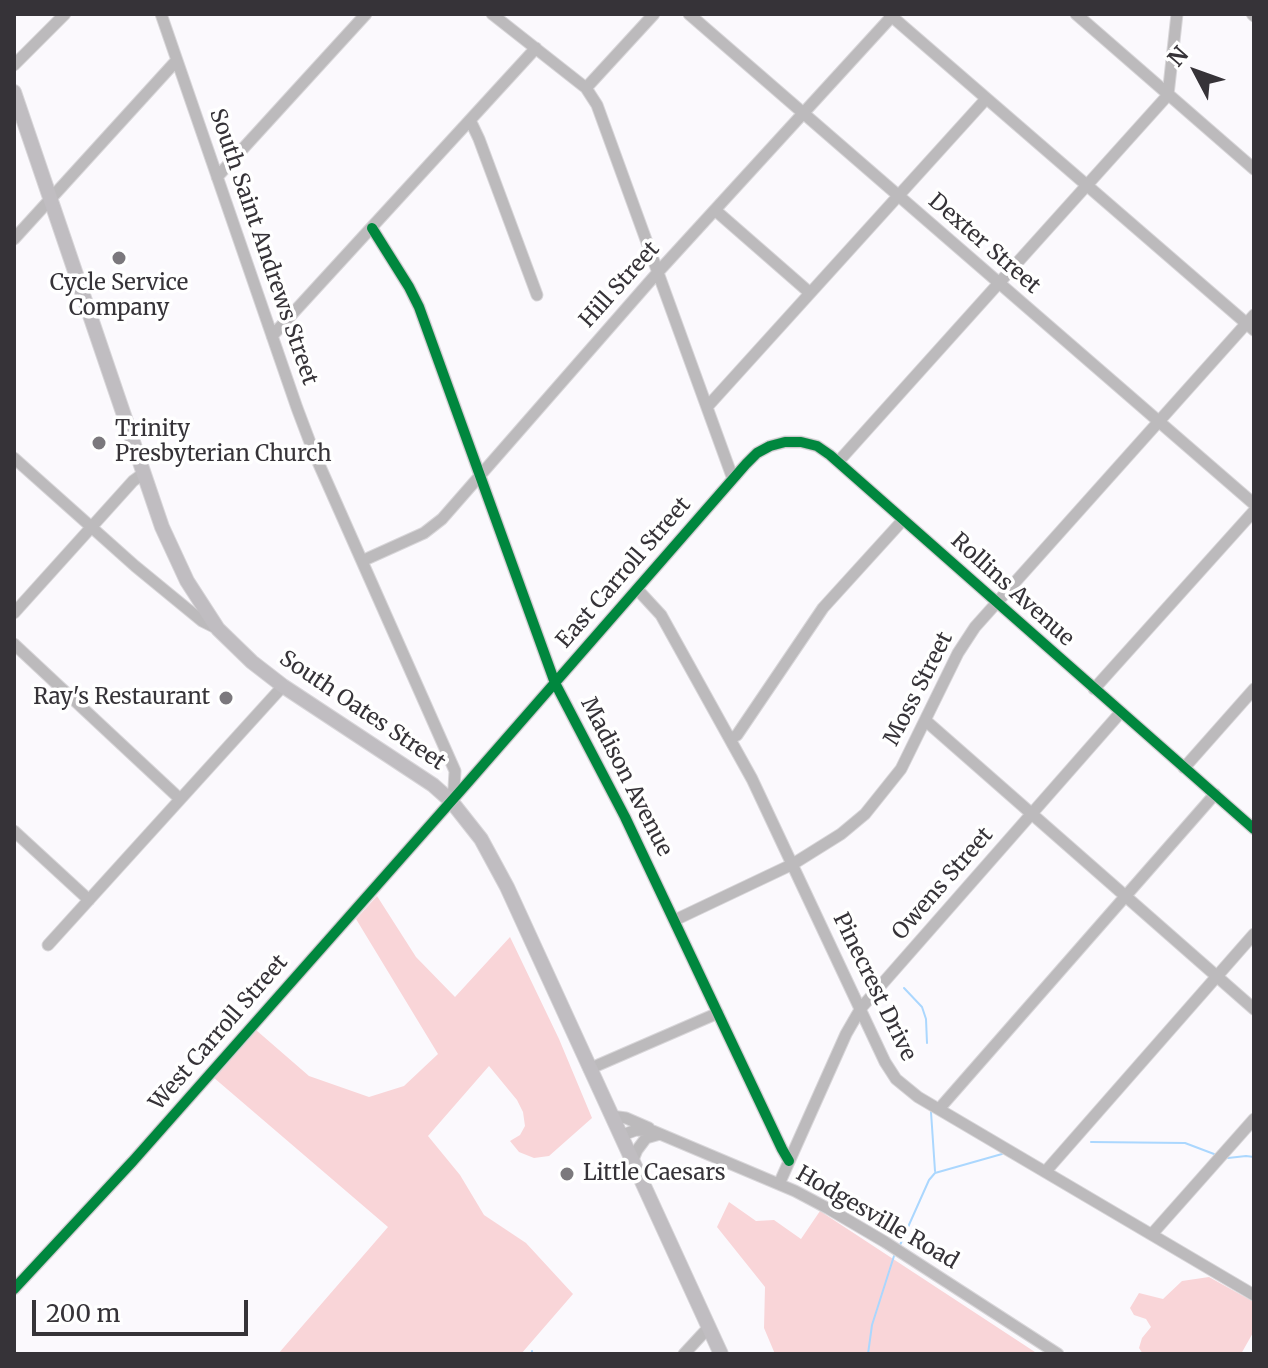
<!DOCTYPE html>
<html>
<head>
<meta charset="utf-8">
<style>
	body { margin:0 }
	#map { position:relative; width:1268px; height:1368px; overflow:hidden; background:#fbf9fd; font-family:Merriweather,serif }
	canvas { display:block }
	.frame { position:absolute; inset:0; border:16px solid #363338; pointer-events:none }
	.north { position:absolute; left:1156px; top:32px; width:80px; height:80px; -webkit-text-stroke:6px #fff; paint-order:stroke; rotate:311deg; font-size:22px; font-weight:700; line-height:32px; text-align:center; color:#363338 }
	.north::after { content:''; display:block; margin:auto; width:28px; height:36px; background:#363338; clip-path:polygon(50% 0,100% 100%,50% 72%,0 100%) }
	.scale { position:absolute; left:32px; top:1300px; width:216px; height:36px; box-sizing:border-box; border:4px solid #363338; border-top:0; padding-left:10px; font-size:24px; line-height:28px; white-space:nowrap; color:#363338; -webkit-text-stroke:6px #fff; paint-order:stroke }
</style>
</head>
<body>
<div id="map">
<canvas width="1268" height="1368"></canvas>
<div class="frame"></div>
<div class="north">N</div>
<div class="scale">200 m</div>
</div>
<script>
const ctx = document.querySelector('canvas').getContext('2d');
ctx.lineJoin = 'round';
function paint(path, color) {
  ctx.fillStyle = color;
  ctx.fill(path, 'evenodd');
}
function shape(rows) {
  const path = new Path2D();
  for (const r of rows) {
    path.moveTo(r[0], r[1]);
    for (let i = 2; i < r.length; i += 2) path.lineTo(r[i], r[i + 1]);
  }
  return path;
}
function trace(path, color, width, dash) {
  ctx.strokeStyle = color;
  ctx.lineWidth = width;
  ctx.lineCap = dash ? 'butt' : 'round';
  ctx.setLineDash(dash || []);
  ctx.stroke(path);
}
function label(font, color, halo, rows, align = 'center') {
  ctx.font = font + ' Merriweather,serif';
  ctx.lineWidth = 7;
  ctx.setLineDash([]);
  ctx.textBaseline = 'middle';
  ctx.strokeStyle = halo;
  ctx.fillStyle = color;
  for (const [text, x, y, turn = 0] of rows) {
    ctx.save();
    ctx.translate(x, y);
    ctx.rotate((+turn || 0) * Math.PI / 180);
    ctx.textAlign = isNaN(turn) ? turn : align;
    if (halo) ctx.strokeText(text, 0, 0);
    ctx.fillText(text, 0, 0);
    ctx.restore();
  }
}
paint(shape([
	[377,896,416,957,455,997,510,937,559,1039,592,1118,549,1156,534,1158,519,1152,510,1141,520,1135,525,1126,523,1112,517,1100,489,1066,428,1136,460,1175,484,1215,526,1243,573,1294,521,1354,278,1354,388,1227,213,1077,256,1030,309,1076,369,1097,404,1086,438,1054,356,919],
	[729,1202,756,1221,774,1220,801,1239,820,1211,1038,1354,775,1354,764,1328,765,1287,717,1227],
	[1209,1277,1254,1302,1254,1331,1241,1354,1143,1354,1139,1348,1142,1338,1151,1327,1146,1319,1134,1315,1130,1308,1139,1293,1163,1299,1182,1281]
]), '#f9d5d8');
trace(shape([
	[904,988,922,1007,926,1019,927,1043],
	[931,1112,935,1171],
	[1091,1142,1185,1143,1214,1154],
	[1228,1158,1246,1156,1254,1157],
	[900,1245,929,1180,935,1173,1002,1154],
	[532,1351,532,1354],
	[868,1354,872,1325,894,1256],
	[895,1354,898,1354]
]), '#abd7fe', 2);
const minor = shape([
	[161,14,297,408,314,453,455,771,454,788,451,800],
	[492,14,586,88,597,105,733,479],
	[689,14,1254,504],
	[889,14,1254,330],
	[1076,14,1254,169],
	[1252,14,1254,16],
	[14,65,65,14],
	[586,88,654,14],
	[470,120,479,139,537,295],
	[217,177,366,14],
	[715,210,810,293],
	[372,228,409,287,419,307,555,683,625,817,782,1149,789,1161],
	[14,239,177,60],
	[272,336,536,48],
	[707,407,986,99],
	[14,458,135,566,202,621,218,629],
	[838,462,1168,95,1177,14],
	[362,561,424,533,442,519,658,272,894,14],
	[637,589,661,615,752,779,885,1062,896,1079,918,1097,1254,1295],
	[14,613,133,481,144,473],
	[14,644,180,799],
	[1094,689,1254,511],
	[926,721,1254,1009],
	[730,739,737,735,823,608,903,520],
	[1184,768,1254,689],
	[14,831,89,900],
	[675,920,793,864,841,834,865,814,901,769,958,653,975,627,1254,315],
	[48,945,283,686],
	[589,1069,718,1013],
	[939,1109,1215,794],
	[611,1116,626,1118,649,1128],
	[620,1136,636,1130,653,1131,795,1191,829,1209,885,1242,1058,1354],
	[632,1162,637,1150,646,1138,660,1134],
	[1046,1171,1254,934],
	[779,1184,846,1034,861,1008,1121,712],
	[1152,1234,1254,1119],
	[14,1289,133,1161,470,780,746,464,757,453,770,446,785,442,801,442,817,446,830,455,1254,829],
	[684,1354,709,1327]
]);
const major = shape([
	[14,92,162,527,187,581,218,629,252,662,283,686,433,785,451,801,481,839,507,887,721,1354]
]);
trace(minor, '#d8d6d9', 13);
trace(major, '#d8d6d9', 16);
trace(minor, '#bcbabc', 11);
trace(major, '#c0bdc1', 14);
trace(shape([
	[372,228,409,287,419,307,555,683,625,817,782,1149,789,1161],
	[14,1289,133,1161,470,780,746,464,757,453,770,446,785,442,801,442,817,446,830,455,1254,829]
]), '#00873e', 10);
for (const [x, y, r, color] of [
	[119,258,8,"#7b787d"],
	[99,443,8,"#7b787d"],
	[226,698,8,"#7b787d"],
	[567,1174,8,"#7b787d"]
]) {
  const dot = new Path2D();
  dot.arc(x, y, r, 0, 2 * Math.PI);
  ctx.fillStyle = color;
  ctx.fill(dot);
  trace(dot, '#fff', 3);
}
label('22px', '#363338', '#fff', [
	["Dexter Street",984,244,41],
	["South Saint Andrews Street",263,247,71],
	["Hill Street",620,285,-48],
	["East Carroll Street",624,573,-49],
	["Rollins Avenue",1012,590,42],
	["Moss Street",919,689,-63],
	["South Oates Street",362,711,34],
	["Madison Avenue",626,777,63],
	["Owens Street",943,884,-49],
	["Pinecrest Drive",874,987,64],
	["West Carroll Street",219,1033,-49],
	["Hodgesville Road",877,1218,30]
]);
label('22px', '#363338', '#fff', [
	["Cycle Service",119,284,"center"],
	["Company",119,309,"center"],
	["Trinity",115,430],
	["Presbyterian Church",115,455],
	["Ray's Restaurant",210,698,"right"],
	["Little Caesars",583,1174]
], 'left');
</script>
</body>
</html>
